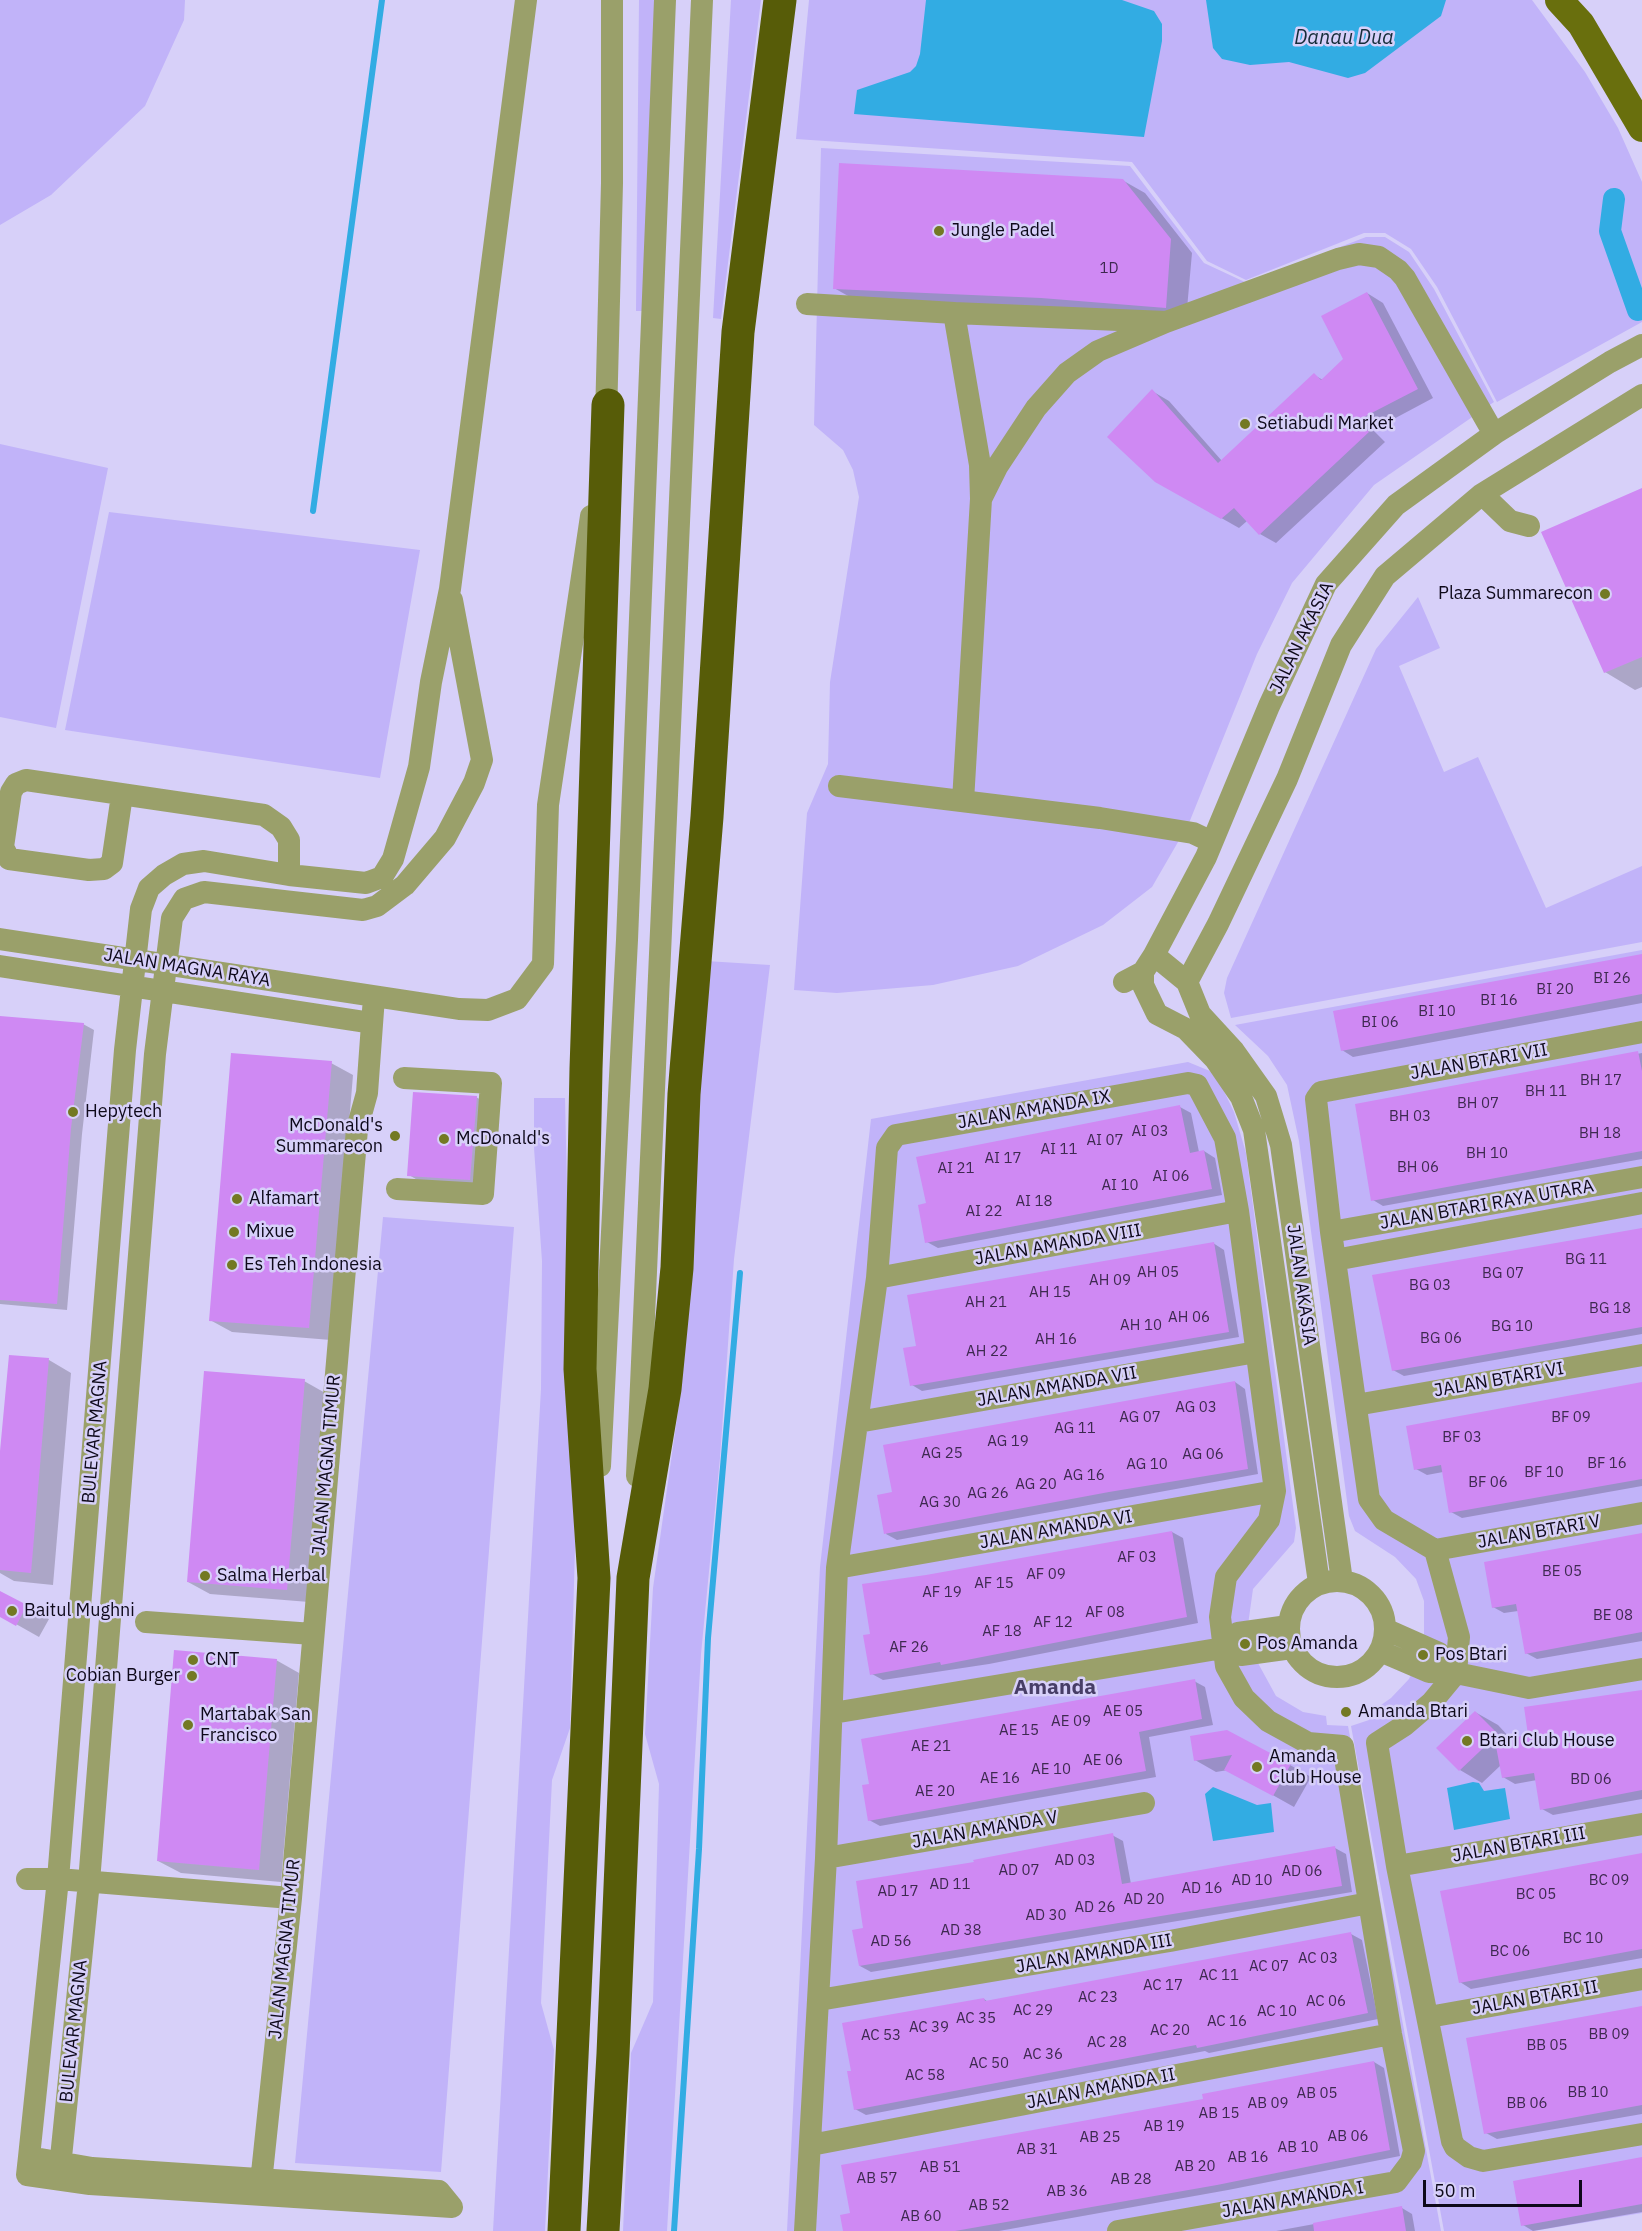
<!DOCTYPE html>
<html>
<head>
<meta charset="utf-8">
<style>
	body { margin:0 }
	#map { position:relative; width:1642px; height:2231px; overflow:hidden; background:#d7d0f9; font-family:"IBM Plex Sans",sans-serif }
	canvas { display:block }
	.scale { position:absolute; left:1423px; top:2180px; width:159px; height:27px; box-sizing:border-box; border:3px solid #0e091a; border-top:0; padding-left:8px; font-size:18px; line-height:21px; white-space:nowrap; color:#0e091a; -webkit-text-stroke:4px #d7d0f9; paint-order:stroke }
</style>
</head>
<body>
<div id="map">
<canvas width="1642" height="2231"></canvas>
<div class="scale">50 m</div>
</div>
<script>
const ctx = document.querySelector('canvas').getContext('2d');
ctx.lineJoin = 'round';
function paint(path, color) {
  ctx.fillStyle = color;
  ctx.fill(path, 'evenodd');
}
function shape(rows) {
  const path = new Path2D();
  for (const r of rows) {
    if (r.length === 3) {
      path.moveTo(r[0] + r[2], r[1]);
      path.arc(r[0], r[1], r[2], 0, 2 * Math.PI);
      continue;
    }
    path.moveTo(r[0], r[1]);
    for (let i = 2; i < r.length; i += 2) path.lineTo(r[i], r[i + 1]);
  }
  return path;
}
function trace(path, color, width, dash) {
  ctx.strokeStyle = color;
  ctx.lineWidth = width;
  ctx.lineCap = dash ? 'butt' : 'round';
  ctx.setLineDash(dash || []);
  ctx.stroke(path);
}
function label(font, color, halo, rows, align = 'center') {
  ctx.font = font + ' "IBM Plex Sans",sans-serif';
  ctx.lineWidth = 5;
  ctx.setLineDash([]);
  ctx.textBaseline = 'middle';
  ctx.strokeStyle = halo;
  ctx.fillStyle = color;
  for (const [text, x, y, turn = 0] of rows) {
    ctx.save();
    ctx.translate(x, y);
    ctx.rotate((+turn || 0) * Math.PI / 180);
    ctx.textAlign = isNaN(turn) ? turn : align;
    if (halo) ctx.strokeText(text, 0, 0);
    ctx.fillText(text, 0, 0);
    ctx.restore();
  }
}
paint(shape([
	[0,0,185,0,184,20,145,106,51,195,0,225],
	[639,0,656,0,643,311,636,311],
	[731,0,761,0,721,319,713,318],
	[809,0,1532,0,1585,72,1618,128,1642,182,1642,322,1497,402,1437,287,1411,249,1385,233,1364,233,1246,280,1207,261,1132,162,796,139],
	[821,148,1130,166,1204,263,1247,283,1366,237,1385,237,1409,252,1434,289,1494,402,1374,485,1292,583,1257,654,1189,823,1152,887,1103,925,1018,966,933,985,837,993,794,990,807,813,828,764,830,682,859,497,853,470,843,450,814,425],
	[0,444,108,468,56,728,0,717],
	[109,512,420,550,380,778,65,730],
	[1418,597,1440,648,1399,666,1444,772,1478,757,1546,908,1642,866,1642,942,1231,1018,1224,993,1227,978,1376,649],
	[1642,950,1642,2213,1534,2231,1444,2231,1351,1726,1369,1720,1368,1714,1391,1698,1409,1679,1424,1646,1424,1601,1416,1579,1395,1557,1355,1531,1349,1516,1299,1141,1287,1085,1268,1056,1235,1025],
	[706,961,770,965,734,1259,720,1458,701,1654,667,2231,623,2231,631,2053,653,2002,659,1784,645,1734,653,1588,679,1404],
	[1188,1062,1210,1071,1221,1085,1234,1112,1246,1153,1296,1528,1294,1542,1253,1589,1247,1632,1253,1654,1276,1696,1303,1712,1326,1716,1327,1725,1348,1726,1441,2231,787,2231,820,1567,871,1119],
	[534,1098,565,1098,575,1547,570,1728,552,1780,541,2003,554,2050,545,2231,493,2231,541,1389,542,1261,534,1148],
	[383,1217,514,1227,441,2172,295,2163]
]), '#c1b3f9');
paint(shape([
	[926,0,1122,0,1154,11,1162,24,1162,41,1144,137,854,114,857,90,910,72,916,66,920,54],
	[1206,0,1446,0,1441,16,1365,73,1348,78,1289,62,1250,65,1222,59,1213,48],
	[1473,1782,1479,1783,1484,1791,1505,1788,1510,1819,1454,1830,1447,1788],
	[1213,1787,1257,1805,1271,1803,1274,1832,1213,1841,1205,1794]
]), '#32ace3');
paint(shape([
	[1122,180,1145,193,1192,253,1186,320,857,301,834,288],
	[1367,293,1383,303,1433,398,1373,430,1385,442,1276,543,1260,534,1247,521,1239,528,1156,481,1152,391,1169,401,1222,461,1314,375,1323,380,1345,359],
	[1642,490,1642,687,1635,690,1605,672],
	[1642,955,1642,1003,1353,1057,1342,1050],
	[0,1017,83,1024,94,1030,82,1134,67,1310,0,1304],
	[1642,1053,1642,1159,1383,1206,1373,1200,1356,1105],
	[331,1063,353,1075,331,1340,232,1332,210,1320],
	[476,1097,493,1107,487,1188,426,1185,409,1175],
	[1180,1107,1191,1113,1199,1152,1204,1151,1215,1158,1222,1195,938,1248,927,1242],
	[1642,1228,1642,1334,1404,1376,1393,1370],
	[1213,1243,1224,1250,1239,1337,922,1391,912,1385,917,1347],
	[10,1357,49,1360,71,1373,53,1585,14,1581,0,1573,0,1471],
	[304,1381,327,1394,309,1602,210,1594,188,1582],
	[1235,1382,1245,1389,1258,1474,897,1540,886,1534,894,1493],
	[1642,1384,1642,1486,1462,1518,1451,1512,1443,1472,1427,1475,1416,1469],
	[1172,1532,1183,1538,1198,1623,989,1664,883,1680,872,1674,871,1635,926,1577],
	[1642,1536,1642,1641,1537,1659,1526,1653,1518,1611,1504,1613,1493,1607],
	[0,1599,26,1606,49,1619,39,1637,0,1615],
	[276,1660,299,1673,281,1882,181,1873,158,1861],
	[1194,1681,1205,1687,1213,1725,1149,1737,1156,1777,880,1826,869,1820],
	[1642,1692,1642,1799,1553,1815,1542,1809,1537,1780,1515,1784,1503,1777,1501,1765,1482,1783,1460,1770,1475,1712,1498,1725,1511,1739,1530,1736,1525,1708],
	[1192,1737,1290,1765,1311,1777,1294,1807,1228,1770,1216,1772,1195,1760],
	[1112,1835,1123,1841,1131,1884,1335,1848,1346,1854,1352,1892,871,1972,860,1966,865,1930],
	[1642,1855,1642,1958,1471,1989,1460,1982],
	[1351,1934,1362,1940,1378,2019,1209,2053,1205,2051,866,2115,855,2109,984,1999,988,2002],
	[1642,2008,1642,2114,1497,2139,1486,2133],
	[1374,2062,1384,2068,1400,2156,1228,2190,999,2231,844,2231,1205,2100],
	[1642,2159,1642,2212,1533,2231,1523,2225],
	[1402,2208,1412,2214,1415,2231,1276,2231]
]), '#0003');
trace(shape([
	[313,511,382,0],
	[674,2231,699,1849,708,1638,740,1273]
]), '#32ace3', 6);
trace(shape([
	[1614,199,1610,231,1638,310]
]), '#32ace3', 22);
paint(shape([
	[839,163,1123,179,1171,239,1166,308,1041,298,833,289],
	[1367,292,1418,389,1358,420,1369,432,1259,535,1234,508,1221,519,1155,482,1107,437,1152,389,1218,463,1314,373,1321,380,1343,359,1321,316],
	[1642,488,1642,657,1604,673,1541,532],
	[1642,954,1642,994,1341,1051,1333,1011],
	[0,1016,84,1023,71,1128,57,1304,0,1300],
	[1638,1051,1642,1071,1642,1151,1371,1201,1355,1104],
	[231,1053,332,1061,309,1328,209,1321],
	[413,1092,477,1096,470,1180,407,1176],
	[1180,1105,1190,1153,1204,1150,1212,1189,925,1243,918,1205,926,1203,916,1157],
	[1642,1228,1642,1327,1392,1371,1372,1275],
	[1214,1242,1229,1332,910,1386,903,1348,916,1346,907,1295],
	[9,1355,49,1358,31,1573,0,1570,0,1451],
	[204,1371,305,1379,287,1590,187,1582],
	[1235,1381,1248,1469,1109,1492,884,1534,877,1495,892,1492,883,1445],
	[1642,1382,1642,1479,1449,1513,1441,1465,1414,1470,1406,1426],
	[1172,1531,1187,1617,941,1665,940,1662,870,1675,863,1635,870,1634,862,1584,926,1575],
	[1642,1533,1642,1632,1525,1654,1516,1604,1492,1608,1484,1562],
	[0,1591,27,1605,16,1626,0,1617],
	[174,1650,277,1659,259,1870,157,1861],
	[1195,1679,1202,1719,1139,1732,1146,1771,868,1821,862,1785,869,1784,861,1739],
	[1642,1690,1642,1790,1540,1810,1534,1773,1502,1778,1495,1741,1528,1735,1524,1707],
	[1475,1711,1498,1734,1459,1771,1436,1748],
	[1227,1730,1291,1764,1273,1796,1224,1770,1232,1755,1194,1761,1190,1736],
	[1113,1833,1122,1884,1335,1846,1342,1886,859,1966,852,1930,863,1928,856,1881,974,1862,973,1860],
	[1642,1853,1642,1949,1459,1983,1440,1891],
	[1351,1932,1368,2013,1197,2048,1196,2045,854,2110,847,2071,851,2071,842,2023,984,1998,985,2001],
	[1642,2006,1642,2105,1484,2134,1466,2038],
	[1374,2061,1390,2150,1217,2185,955,2231,843,2231,840,2215,850,2213,841,2165,1203,2099,1202,2094],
	[1642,2157,1642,2204,1521,2226,1513,2181],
	[1402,2206,1406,2231,1314,2231,1313,2223]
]), '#cf89f3');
trace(shape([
	[807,304,954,313],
	[1166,322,954,313,980,465,981,499,997,467,1036,408,1067,373,1098,351,1166,322,1338,259,1359,254,1379,257,1398,270,1405,278,1494,434],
	[606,418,612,183,612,0],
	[1482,494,1510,521,1529,526],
	[839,786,1100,818,1193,833,1212,842],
	[122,795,112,863,104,869,89,870,9,859,3,847,11,792,16,784,26,780,264,815,281,827,289,840,289,875],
	[963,801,981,499],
	[0,939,459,1009,488,1010,517,999,543,964,548,805,591,516],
	[1154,955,1187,982],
	[0,966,372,1023],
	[1143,972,1143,985,1157,1014,1186,1029,1215,1059,1241,1097,1254,1130,1319,1583],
	[1124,982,1143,972,1154,955,1206,857,1269,706,1326,584,1396,505,1494,434,1610,362,1642,345],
	[1642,1032,1321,1092,1316,1099,1331,1232,1369,1499,1384,1520,1435,1550,1459,1637,1456,1673,1432,1702,1405,1725,1377,1743,1397,1866,1452,2141,1455,2147,1469,2157,1483,2161,1642,2134],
	[397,1189,483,1194,491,1083,404,1078],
	[1331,1232,1642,1177],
	[1335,1260,1642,1203],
	[877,1278,1238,1211],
	[1356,1405,1642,1355],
	[858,1422,1256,1352],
	[600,1466,627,940,665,0],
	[637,1476,702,0],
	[1435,1550,1642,1513],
	[837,1568,1275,1491],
	[1337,1629,48],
	[1342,1581,1281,1145,1266,1096,1234,1051,1200,1014,1187,982,1218,924,1287,779,1341,645,1385,576,1482,494,1642,395],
	[146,1622,313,1634],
	[1385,1629,1439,1653,1456,1673],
	[1223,1648,1238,1633,1288,1626],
	[1223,1648,1241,1655,1292,1648],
	[1380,1651,1429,1672,1456,1673,1529,1688,1642,1669],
	[833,1713,1223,1648],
	[826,1858,1144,1803],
	[1397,1866,1642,1824],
	[27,1879,58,1879,291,1898],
	[819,2000,1170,1941,1369,1903],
	[1429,2017,1642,1979],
	[811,2145,1391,2034],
	[29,2157,92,2168,439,2191,452,2207,90,2184,27,2175,29,2157,58,1879,125,1050,141,909,149,888,164,875,183,864,204,861,289,875,366,883,382,877,393,859,419,767,431,682,450,589,526,0],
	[59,2177,89,1882,155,1054,172,918,184,899,204,892,363,910,377,906,405,885,445,838,474,783,482,760,452,600],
	[260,2192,291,1898,357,1129,367,1093,374,997],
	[805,2231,826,1858,837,1568,877,1278,887,1148,896,1135,1188,1083,1197,1085,1225,1138,1238,1211,1275,1491,1269,1520,1226,1577,1220,1617,1226,1666,1244,1698,1268,1721,1308,1743,1343,1746,1391,2034,1414,2151,1411,2162,1396,2182,1118,2231]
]), '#9aa06a', 22);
trace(shape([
	[1559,0,1581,24,1642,128]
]), '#696f0d', 28);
trace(shape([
	[564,2231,594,1578,580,1369,586,1069,608,405],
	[603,2231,613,2054,633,1578,665,1389,677,1268,684,1094,707,817,738,332,780,0]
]), '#575c08', 33);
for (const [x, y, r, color] of [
	[939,231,6,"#737923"],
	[1245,424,6,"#737923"],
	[1605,594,6,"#737923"],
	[73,1112,6,"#737923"],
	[395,1136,6,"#737923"],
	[444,1139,6,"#737923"],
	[237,1199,6,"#737923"],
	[234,1232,6,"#737923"],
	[232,1265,6,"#737923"],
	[205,1576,6,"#737923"],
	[12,1611,6,"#737923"],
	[1245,1644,6,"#737923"],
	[1423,1655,6,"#737923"],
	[193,1660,6,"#737923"],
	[192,1676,6,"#737923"],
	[1346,1712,6,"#737923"],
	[188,1725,6,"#737923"],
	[1467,1741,6,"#737923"],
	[1257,1767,6,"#737923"]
]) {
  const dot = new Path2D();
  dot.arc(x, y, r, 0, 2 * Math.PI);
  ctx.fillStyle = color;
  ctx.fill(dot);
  trace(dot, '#d7d0f9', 2);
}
label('15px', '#3e2950', null, [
	["1D",1109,269],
	["BI 26",1612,979],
	["BI 20",1555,990],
	["BI 16",1499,1001],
	["BI 10",1437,1012],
	["BI 06",1380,1023],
	["BH 17",1601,1081],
	["BH 11",1546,1092],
	["BH 07",1478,1104],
	["BH 03",1410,1117],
	["AI 03",1150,1132],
	["BH 18",1600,1134],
	["AI 07",1105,1141],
	["AI 11",1059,1150],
	["BH 10",1487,1154],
	["AI 17",1003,1159],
	["BH 06",1418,1168],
	["AI 21",956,1169],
	["AI 06",1171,1177],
	["AI 10",1120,1186],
	["AI 18",1034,1202],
	["AI 22",984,1212],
	["BG 11",1586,1260],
	["AH 05",1158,1273],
	["BG 07",1503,1274],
	["AH 09",1110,1281],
	["BG 03",1430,1286],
	["AH 15",1050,1293],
	["AH 21",986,1303],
	["BG 18",1610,1309],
	["AH 06",1189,1318],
	["AH 10",1141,1326],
	["BG 10",1512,1327],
	["BG 06",1441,1339],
	["AH 16",1056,1340],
	["AH 22",987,1352],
	["AG 03",1196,1408],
	["AG 07",1140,1418],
	["BF 09",1571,1418],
	["AG 11",1075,1429],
	["BF 03",1462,1438],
	["AG 19",1008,1442],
	["AG 25",942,1454],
	["AG 06",1203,1455],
	["BF 16",1607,1464],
	["AG 10",1147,1465],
	["BF 10",1544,1473],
	["AG 16",1084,1476],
	["BF 06",1488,1483],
	["AG 20",1036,1485],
	["AG 26",988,1494],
	["AG 30",940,1503],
	["AF 03",1137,1558],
	["BE 05",1562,1572],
	["AF 09",1046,1575],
	["AF 15",994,1584],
	["AF 19",942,1593],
	["AF 08",1105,1613],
	["BE 08",1613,1616],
	["AF 12",1053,1623],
	["AF 18",1002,1632],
	["AF 26",909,1648],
	["AE 05",1123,1712],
	["AE 09",1071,1722],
	["AE 15",1019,1731],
	["AE 21",931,1747],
	["AE 06",1103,1761],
	["AE 10",1051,1770],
	["AE 16",1000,1779],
	["BD 06",1591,1780],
	["AE 20",935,1792],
	["AD 03",1075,1861],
	["AD 07",1019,1871],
	["AD 06",1302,1872],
	["AD 10",1252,1881],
	["BC 09",1609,1881],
	["AD 11",950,1885],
	["AD 16",1202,1889],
	["AD 17",898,1892],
	["BC 05",1536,1895],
	["AD 20",1144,1900],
	["AD 26",1095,1908],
	["AD 30",1046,1916],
	["AD 38",961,1931],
	["BC 10",1583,1939],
	["AD 56",891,1942],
	["BC 06",1510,1952],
	["AC 03",1318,1959],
	["AC 07",1269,1967],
	["AC 11",1219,1976],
	["AC 17",1163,1986],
	["AC 23",1098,1998],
	["AC 06",1326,2002],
	["AC 29",1033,2011],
	["AC 10",1277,2012],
	["AC 35",976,2019],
	["AC 16",1227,2022],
	["AC 39",929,2028],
	["AC 20",1170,2031],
	["BB 09",1609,2035],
	["AC 53",881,2036],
	["AC 28",1107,2043],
	["BB 05",1547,2046],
	["AC 36",1043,2055],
	["AC 50",989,2064],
	["AC 58",925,2076],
	["BB 10",1588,2093],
	["AB 05",1317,2094],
	["AB 09",1268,2104],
	["BB 06",1527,2104],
	["AB 15",1219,2114],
	["AB 19",1164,2127],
	["AB 06",1348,2137],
	["AB 25",1100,2138],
	["AB 10",1298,2148],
	["AB 31",1037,2150],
	["AB 16",1248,2158],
	["AB 20",1195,2167],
	["AB 51",940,2168],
	["AB 57",877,2179],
	["AB 28",1131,2180],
	["AB 36",1067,2192],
	["AB 52",989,2206],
	["AB 60",921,2217]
]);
label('18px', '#0e091a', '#d7d0f9', [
	["Jungle Padel",951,231],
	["Setiabudi Market",1257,424],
	["Plaza Summarecon",1593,594,"right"],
	["Hepytech",85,1112],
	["McDonald's",383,1126,"right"],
	["Summarecon",383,1147,"right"],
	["McDonald's",456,1139],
	["Alfamart",249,1199],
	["Mixue",246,1232],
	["Es Teh Indonesia",244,1265],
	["Salma Herbal",217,1576],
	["Baitul Mughni",24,1611],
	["Pos Amanda",1257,1644],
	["Pos Btari",1435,1655],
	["CNT",205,1660],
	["Cobian Burger",180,1676,"right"],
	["Amanda Btari",1358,1712],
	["Martabak San",200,1715],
	["Francisco",200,1736],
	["Btari Club House",1479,1741],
	["Amanda",1269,1757],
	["Club House",1269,1778]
], 'left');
label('18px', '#0e091a', '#d7d0f9', [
	["JALAN AKASIA",1302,638,-64],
	["JALAN MAGNA RAYA",187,968,9],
	["JALAN BTARI VII",1479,1062,-10],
	["JALAN AMANDA IX",1034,1110,-10],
	["JALAN BTARI RAYA UTARA",1487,1205,-10],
	["JALAN AMANDA VIII",1058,1245,-10],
	["JALAN AKASIA",1301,1285,82],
	["JALAN BTARI VI",1499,1380,-10],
	["JALAN AMANDA VII",1057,1387,-10],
	["BULEVAR MAGNA",95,1432,-85],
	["JALAN MAGNA TIMUR",327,1465,-85],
	["JALAN AMANDA VI",1056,1530,-10],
	["JALAN BTARI V",1539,1532,-10],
	["JALAN AMANDA V",985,1830,-10],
	["JALAN BTARI III",1519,1845,-10],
	["JALAN MAGNA TIMUR",285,1949,-84],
	["JALAN AMANDA III",1094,1954,-10],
	["JALAN BTARI II",1535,1998,-10],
	["BULEVAR MAGNA",74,2031,-84],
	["JALAN AMANDA II",1101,2089,-11],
	["JALAN AMANDA I",1293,2200,-10]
]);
label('italic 20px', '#142c39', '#d7d0f9', [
	["Danau Dua",1344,38]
]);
label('bold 21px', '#473d67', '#d7d0f9', [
	["Amanda",1055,1688]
]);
</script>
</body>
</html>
